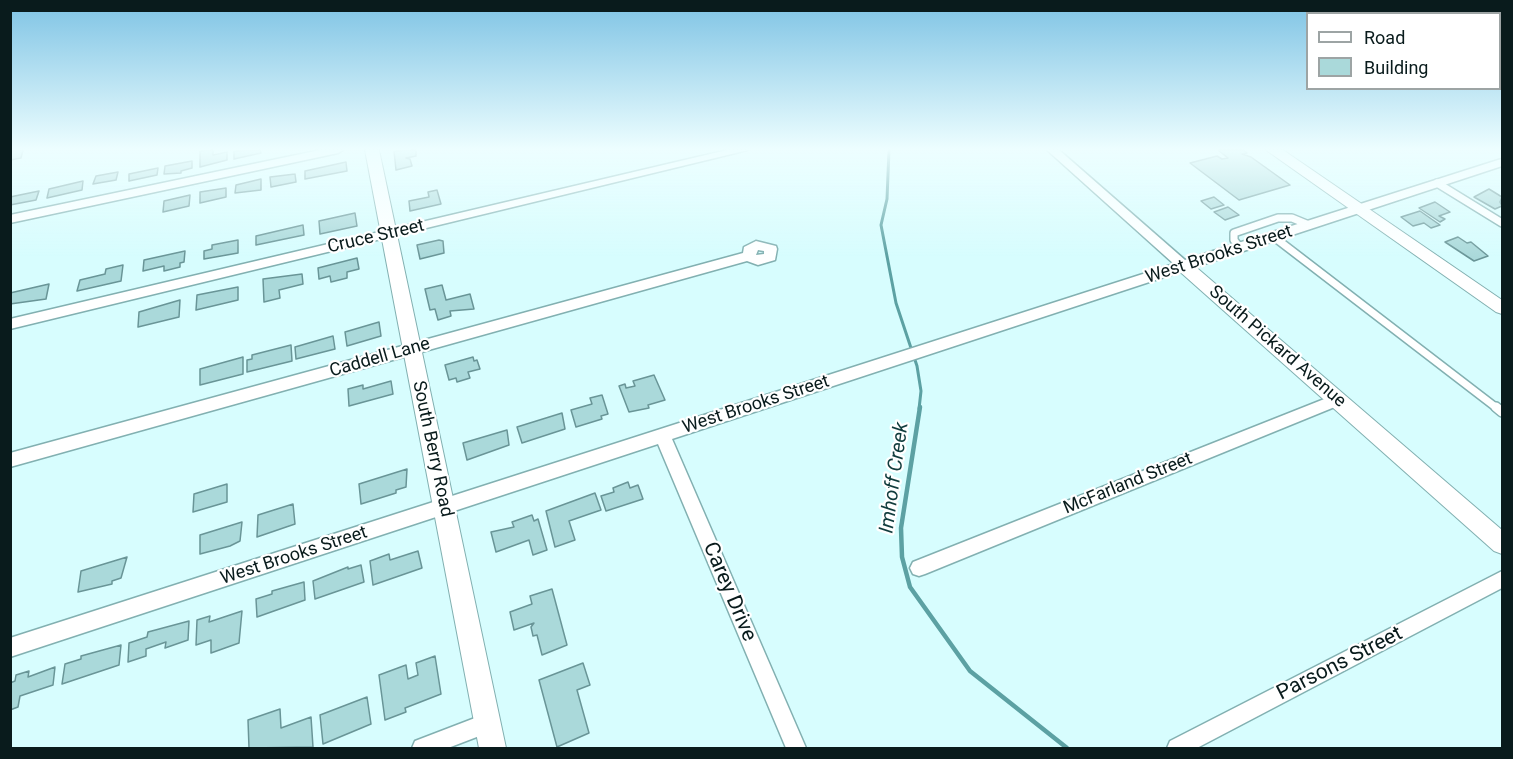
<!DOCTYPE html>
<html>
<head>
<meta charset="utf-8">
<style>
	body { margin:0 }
	#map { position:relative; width:1513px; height:759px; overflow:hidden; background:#d7fdfe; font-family:Roboto,sans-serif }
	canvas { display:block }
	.frame { position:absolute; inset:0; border:12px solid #091b1c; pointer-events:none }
	.legend { position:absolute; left:1306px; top:12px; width:195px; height:78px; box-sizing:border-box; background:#fff; border:2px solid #9da4a4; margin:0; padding:8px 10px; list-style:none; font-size:18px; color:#091b1c }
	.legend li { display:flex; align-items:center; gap:12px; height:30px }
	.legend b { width:30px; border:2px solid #9da4a4 }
</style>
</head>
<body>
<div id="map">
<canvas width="1513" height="759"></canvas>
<div class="frame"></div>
<ul class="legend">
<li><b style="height:8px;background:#fff"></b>Road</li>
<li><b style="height:16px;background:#aad9da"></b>Building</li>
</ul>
</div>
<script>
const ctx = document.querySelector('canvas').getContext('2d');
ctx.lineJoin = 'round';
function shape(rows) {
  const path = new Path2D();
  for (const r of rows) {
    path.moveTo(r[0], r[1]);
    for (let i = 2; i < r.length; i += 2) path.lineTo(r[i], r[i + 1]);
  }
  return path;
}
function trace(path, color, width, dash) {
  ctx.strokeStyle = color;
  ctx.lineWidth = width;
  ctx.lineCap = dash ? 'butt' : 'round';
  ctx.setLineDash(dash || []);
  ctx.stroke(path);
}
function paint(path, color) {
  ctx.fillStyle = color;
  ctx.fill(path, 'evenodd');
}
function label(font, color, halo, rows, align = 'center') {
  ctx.font = font + ' Roboto,sans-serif';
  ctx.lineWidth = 4.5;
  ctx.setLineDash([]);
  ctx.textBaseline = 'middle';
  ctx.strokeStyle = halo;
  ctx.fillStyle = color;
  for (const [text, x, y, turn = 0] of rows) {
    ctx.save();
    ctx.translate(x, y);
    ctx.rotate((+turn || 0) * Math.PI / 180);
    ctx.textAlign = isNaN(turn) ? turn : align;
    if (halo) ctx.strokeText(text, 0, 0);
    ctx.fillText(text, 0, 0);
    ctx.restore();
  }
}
trace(shape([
	[889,150,887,199,881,225,896,303,917,366,921,391,919,409]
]), '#5ca1a3', 3);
trace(shape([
	[920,407,901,528,902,557,910,587,970,671,1067,748]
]), '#5ca1a3', 4.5);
const building = shape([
	[23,150,21,158,10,160,10,151,23,150],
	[213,150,213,155,227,152,227,160,200,167,200,151,213,150],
	[260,150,261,153,234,159,234,151,260,150],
	[416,150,416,156,406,158,410,159,412,166,396,170,394,151,416,150],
	[1218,150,1244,150,1247,153,1242,154,1251,157,1290,185,1239,200,1190,163,1217,156,1222,159,1228,158,1218,150],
	[192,161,192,168,181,171,181,173,164,174,165,166,192,161],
	[346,162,347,171,305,179,305,171,346,162],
	[158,168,157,175,129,181,129,174,158,168],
	[118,172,116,180,93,184,96,176,118,172],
	[295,174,296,182,271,187,270,177,295,174],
	[261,179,261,190,235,193,236,185,261,179],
	[83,181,82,190,47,198,49,189,83,181],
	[226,188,226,197,200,203,200,192,226,188],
	[1489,189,1502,197,1500,202,1502,206,1495,209,1474,197,1489,189],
	[437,190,441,204,410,211,409,201,429,197,428,192,437,190],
	[39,191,36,200,10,205,10,197,39,191],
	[190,195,189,206,163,212,164,201,190,195],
	[1214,197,1224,205,1211,209,1201,201,1214,197],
	[1435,202,1450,212,1439,216,1445,219,1440,222,1419,208,1435,202],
	[1228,207,1239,215,1225,220,1214,212,1228,207],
	[1420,211,1440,225,1431,228,1424,223,1413,226,1401,217,1420,211],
	[355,213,357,226,320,234,319,221,355,213],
	[303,225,304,235,256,245,256,236,303,225],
	[1458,237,1467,243,1471,242,1488,256,1474,261,1445,242,1458,237],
	[238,240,238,253,204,259,204,251,212,249,212,245,238,240],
	[439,240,443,241,444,253,420,259,417,245,439,240],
	[185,251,184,262,180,263,180,267,164,271,164,266,143,271,144,260,185,251],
	[357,258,359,269,347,272,347,278,331,282,330,276,319,279,318,268,357,258],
	[123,265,121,281,77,291,80,280,105,274,106,269,123,265],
	[302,274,303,284,279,290,280,298,264,302,263,279,302,274],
	[49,284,46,299,10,304,10,293,49,284],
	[442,285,446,300,470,294,474,309,450,311,451,316,438,320,435,309,430,310,425,289,442,285],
	[238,287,238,300,196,310,197,295,238,287],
	[180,300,179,317,138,327,139,312,180,300],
	[379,322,381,336,347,346,345,332,379,322],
	[333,336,335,349,296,359,295,347,333,336],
	[291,345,292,361,247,372,247,360,252,359,252,355,291,345],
	[243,357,243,374,200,385,200,369,243,357],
	[473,357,474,361,477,360,480,369,468,372,470,378,457,382,456,378,449,380,445,365,473,357],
	[654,375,665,400,648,405,649,408,629,412,619,386,625,384,626,388,635,386,633,381,654,375],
	[391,381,393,394,349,406,348,389,363,385,363,389,391,381],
	[602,395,608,414,601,416,602,419,576,427,571,410,592,404,590,398,602,395],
	[562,413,565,429,522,443,517,427,562,413],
	[507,430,509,445,467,460,463,443,507,430],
	[407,469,406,487,396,490,396,493,361,504,359,484,407,469],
	[628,482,630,488,638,485,643,499,606,511,601,496,614,492,613,488,628,482],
	[227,484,227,502,193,512,194,494,227,484],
	[595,493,601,510,569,521,575,540,555,547,546,511,595,493],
	[293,504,295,524,257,537,258,515,293,504],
	[532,515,534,521,538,519,547,550,533,555,529,540,496,552,491,532,514,527,512,522,532,515],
	[242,522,240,541,230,546,200,554,200,535,242,522],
	[418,551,422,568,373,585,370,561,389,554,390,560,418,551],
	[127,557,121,578,112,581,112,584,78,592,81,571,127,557],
	[361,565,364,582,315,599,313,581,348,567,348,569,361,565],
	[304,582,305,600,257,617,256,599,272,594,272,591,304,582],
	[552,589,567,645,542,655,537,635,533,636,531,627,534,623,514,630,510,612,532,604,530,596,552,589],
	[242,611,239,643,211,653,211,640,196,645,197,620,210,616,209,622,242,611],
	[189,621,188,640,165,648,166,642,146,649,146,656,128,662,129,643,147,637,148,632,189,621],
	[121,645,119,665,62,684,65,664,81,659,81,656,121,645],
	[435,656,441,694,405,708,406,712,385,720,379,675,406,665,408,679,418,675,416,663,435,656],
	[583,663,590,685,577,690,589,733,557,747,539,680,583,663],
	[55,667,53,685,20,696,18,707,10,710,10,683,15,681,16,675,29,671,28,677,55,667],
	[367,697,371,724,323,744,320,715,367,697],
	[280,709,281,728,311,717,313,747,249,748,248,720,280,709]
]);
paint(building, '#aad9da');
trace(building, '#699597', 1.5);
const serviceFar1 = shape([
	[1437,183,1502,223],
	[1274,237,1498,409],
	[1240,248,1234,240,1234,233,1278,218,1292,218,1309,225]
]);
const service = shape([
	[1496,407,1502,412]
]);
const minor = shape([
	[320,150,343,150,338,153,10,223,10,215,320,150],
	[727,150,748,150,10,329,10,319,727,150],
	[1047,150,1059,150,1185,260,1498,160,1502,159,1502,166,672,439,806,748,786,748,658,444,10,657,10,638,1174,264,1047,150],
	[756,241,776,246,777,249,775,260,758,265,747,261,10,467,10,453,743,253,744,247,756,241],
	[758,250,764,251,764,254,756,255,758,250],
	[1337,394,1342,396,1345,400,1342,404,925,574,919,576,913,574,910,568,913,562,1337,394],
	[1502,571,1502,588,1197,748,1167,748,1170,741,1502,571],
	[488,713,495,716,498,723,495,730,448,748,412,748,415,741,488,713]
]);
const tertiary = shape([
	[365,150,379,150,506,748,479,748,365,150],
	[1266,150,1283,150,1502,300,1502,314,1496,312,1266,150],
	[1184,260,1190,262,1502,530,1502,554,1494,551,1178,270,1175,266,1178,262,1184,260]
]);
trace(serviceFar1, '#82b0b1', 10);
trace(service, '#82b0b1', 12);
trace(minor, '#82b0b1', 3);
trace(tertiary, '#82b0b1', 2);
trace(serviceFar1, '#fff', 7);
trace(service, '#fff', 9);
paint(minor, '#fff');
paint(tertiary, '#fff');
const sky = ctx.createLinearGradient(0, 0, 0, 257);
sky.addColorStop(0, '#7ec3e4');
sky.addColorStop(0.58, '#edfeff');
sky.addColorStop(1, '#edfeff00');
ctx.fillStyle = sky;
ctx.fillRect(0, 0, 1513, 257);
label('18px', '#091b1c', '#fff', [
	["Cruce Street",376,237,-13],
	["West Brooks Street",1219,255,-18],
	["South Pickard Avenue",1277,347,41],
	["Caddell Lane",380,358,-16],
	["West Brooks Street",756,405,-18],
	["South Berry Road",432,449,78],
	["McFarland Street",1128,484,-22],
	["West Brooks Street",294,556,-18]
]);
label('italic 20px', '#103c3d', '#fff', [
	["Imhoff Creek",895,478,-82]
]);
label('21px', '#091b1c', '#fff', [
	["Carey Drive",729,592,67],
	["Parsons Street",1340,664,-27]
]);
</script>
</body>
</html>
